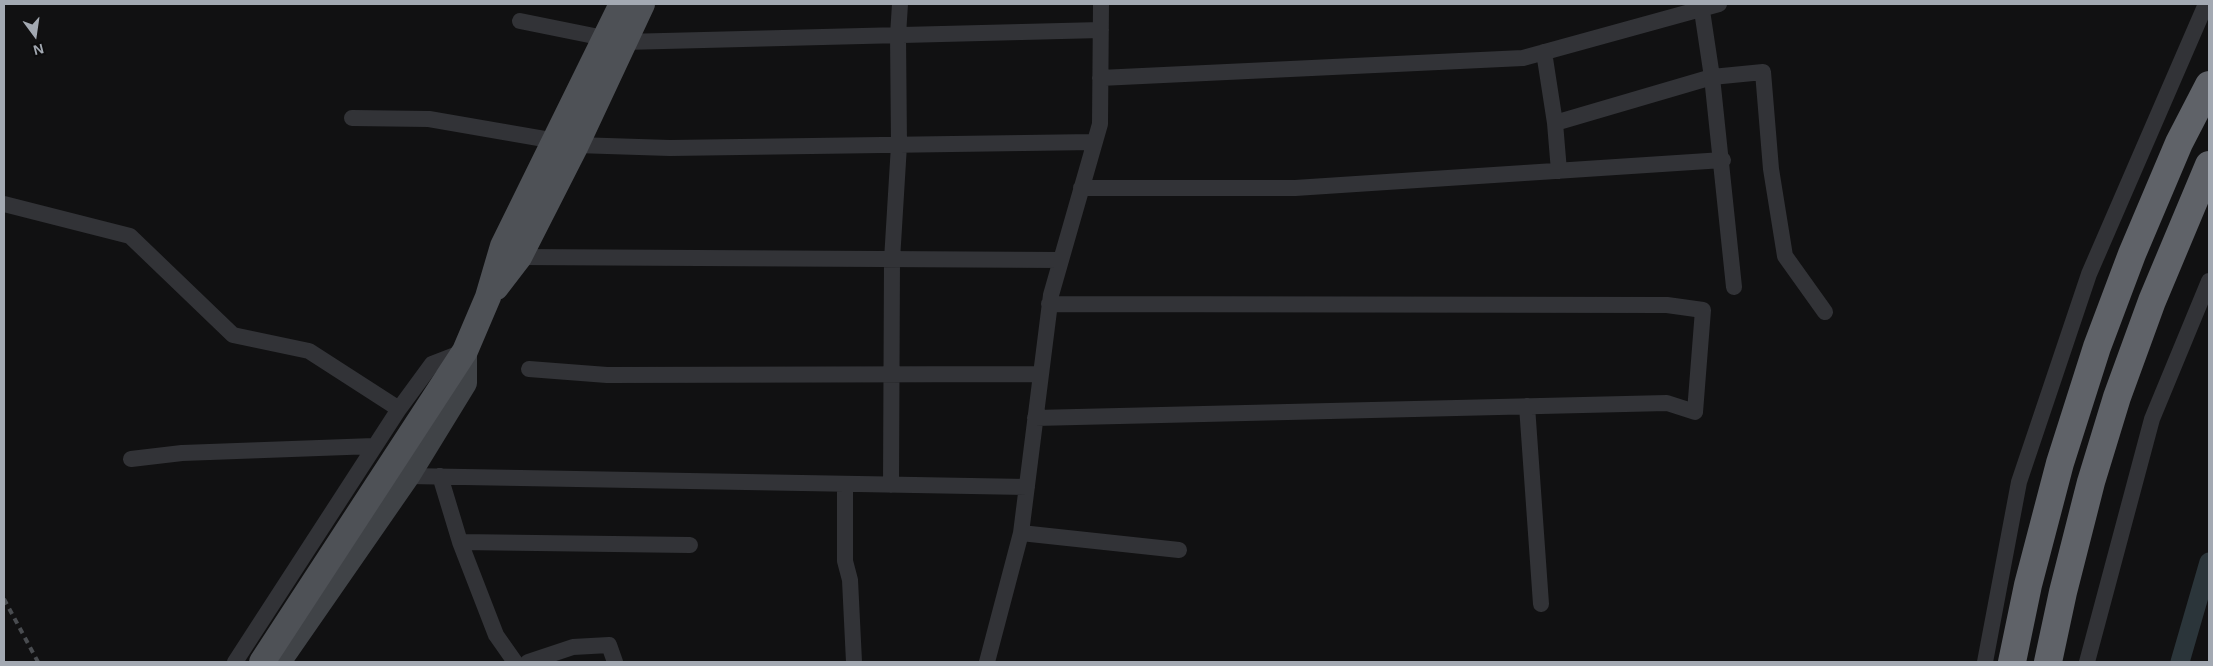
<!DOCTYPE html>
<html>
<head>
<meta charset="utf-8">
<style>
	body { margin:0 }
	#map { position:relative; width:2213px; height:666px; overflow:hidden; background:#111112; font-family:Arial,sans-serif }
	canvas { display:block }
	.frame { position:absolute; inset:0; border:5px solid #a3a9b2; pointer-events:none }
	.north { position:absolute; left:10px; top:10px; width:50px; height:50px; -webkit-text-stroke:4px #0c0c0d; paint-order:stroke; rotate:166deg; font-size:14px; font-weight:700; line-height:20px; text-align:center; color:#a3a9b2 }
	.north::after { content:''; display:block; margin:auto; width:18px; height:22px; background:#a3a9b2; clip-path:polygon(50% 0,100% 100%,50% 72%,0 100%) }
</style>
</head>
<body>
<div id="map">
<canvas width="2213" height="666"></canvas>
<div class="frame"></div>
<div class="north">N</div>
</div>
<script>
const ctx = document.querySelector('canvas').getContext('2d');
ctx.lineJoin = 'round';
function shape(rows) {
  const path = new Path2D();
  for (const r of rows) {
    path.moveTo(r[0], r[1]);
    for (let i = 2; i < r.length; i += 2) path.lineTo(r[i], r[i + 1]);
  }
  return path;
}
function trace(path, color, width, dash) {
  ctx.strokeStyle = color;
  ctx.lineWidth = width;
  ctx.lineCap = dash ? 'butt' : 'round';
  ctx.setLineDash(dash || []);
  ctx.stroke(path);
}
trace(shape([
	[2180,662,2209,562]
]), '#2b353a', 19);
trace(shape([
	[520,21,604,38],
	[624,42,1101,30],
	[1544,52,1555,123],
	[1100,78,1523,58,1719,4],
	[352,118,429,119,556,141],
	[576,145,670,148,1094,142],
	[1559,171,1555,123,1712,77,1701,4],
	[1081,188,1295,188,1723,160],
	[4,204,130,236,233,335,309,351,399,409],
	[519,257,1060,260],
	[1734,287,1712,77,1763,72,1771,169,1785,256,1825,312],
	[529,369,607,375,1041,374],
	[1527,406,1541,604],
	[1035,418,1667,403,1695,412,1703,310,1667,305,1049,304],
	[131,459,182,453,374,446],
	[408,476,1027,487],
	[440,476,460,542,496,635,515,662],
	[845,484,845,561,850,580,854,662],
	[891,485,892,260,899,145,898,35,900,4],
	[1021,533,1179,550],
	[460,542,690,545],
	[235,662,399,409,432,364,463,352],
	[528,662,573,647,609,645,615,662],
	[987,662,1021,533,1051,295,1100,124,1101,4],
	[1985,662,2019,482,2089,274,2206,4],
	[2087,662,2152,419,2209,281]
]), '#323337', 16);
trace(shape([
	[279,662,408,476,465,383,465,351]
]), '#404347', 24);
trace(shape([
	[496,287,519,257,576,145,642,4],
	[262,662,465,351,488,297,503,246,622,4]
]), '#4e5156', 26);
trace(shape([
	[2012,662,2028,585,2060,463,2097,347,2132,254,2179,143,2209,85],
	[2048,662,2063,592,2091,482,2117,397,2152,301,2209,165]
]), '#5f6268', 28);
trace(shape([
	[4,599,38,662]
]), '#494c50', 4, [6, 5]);
</script>
</body>
</html>
